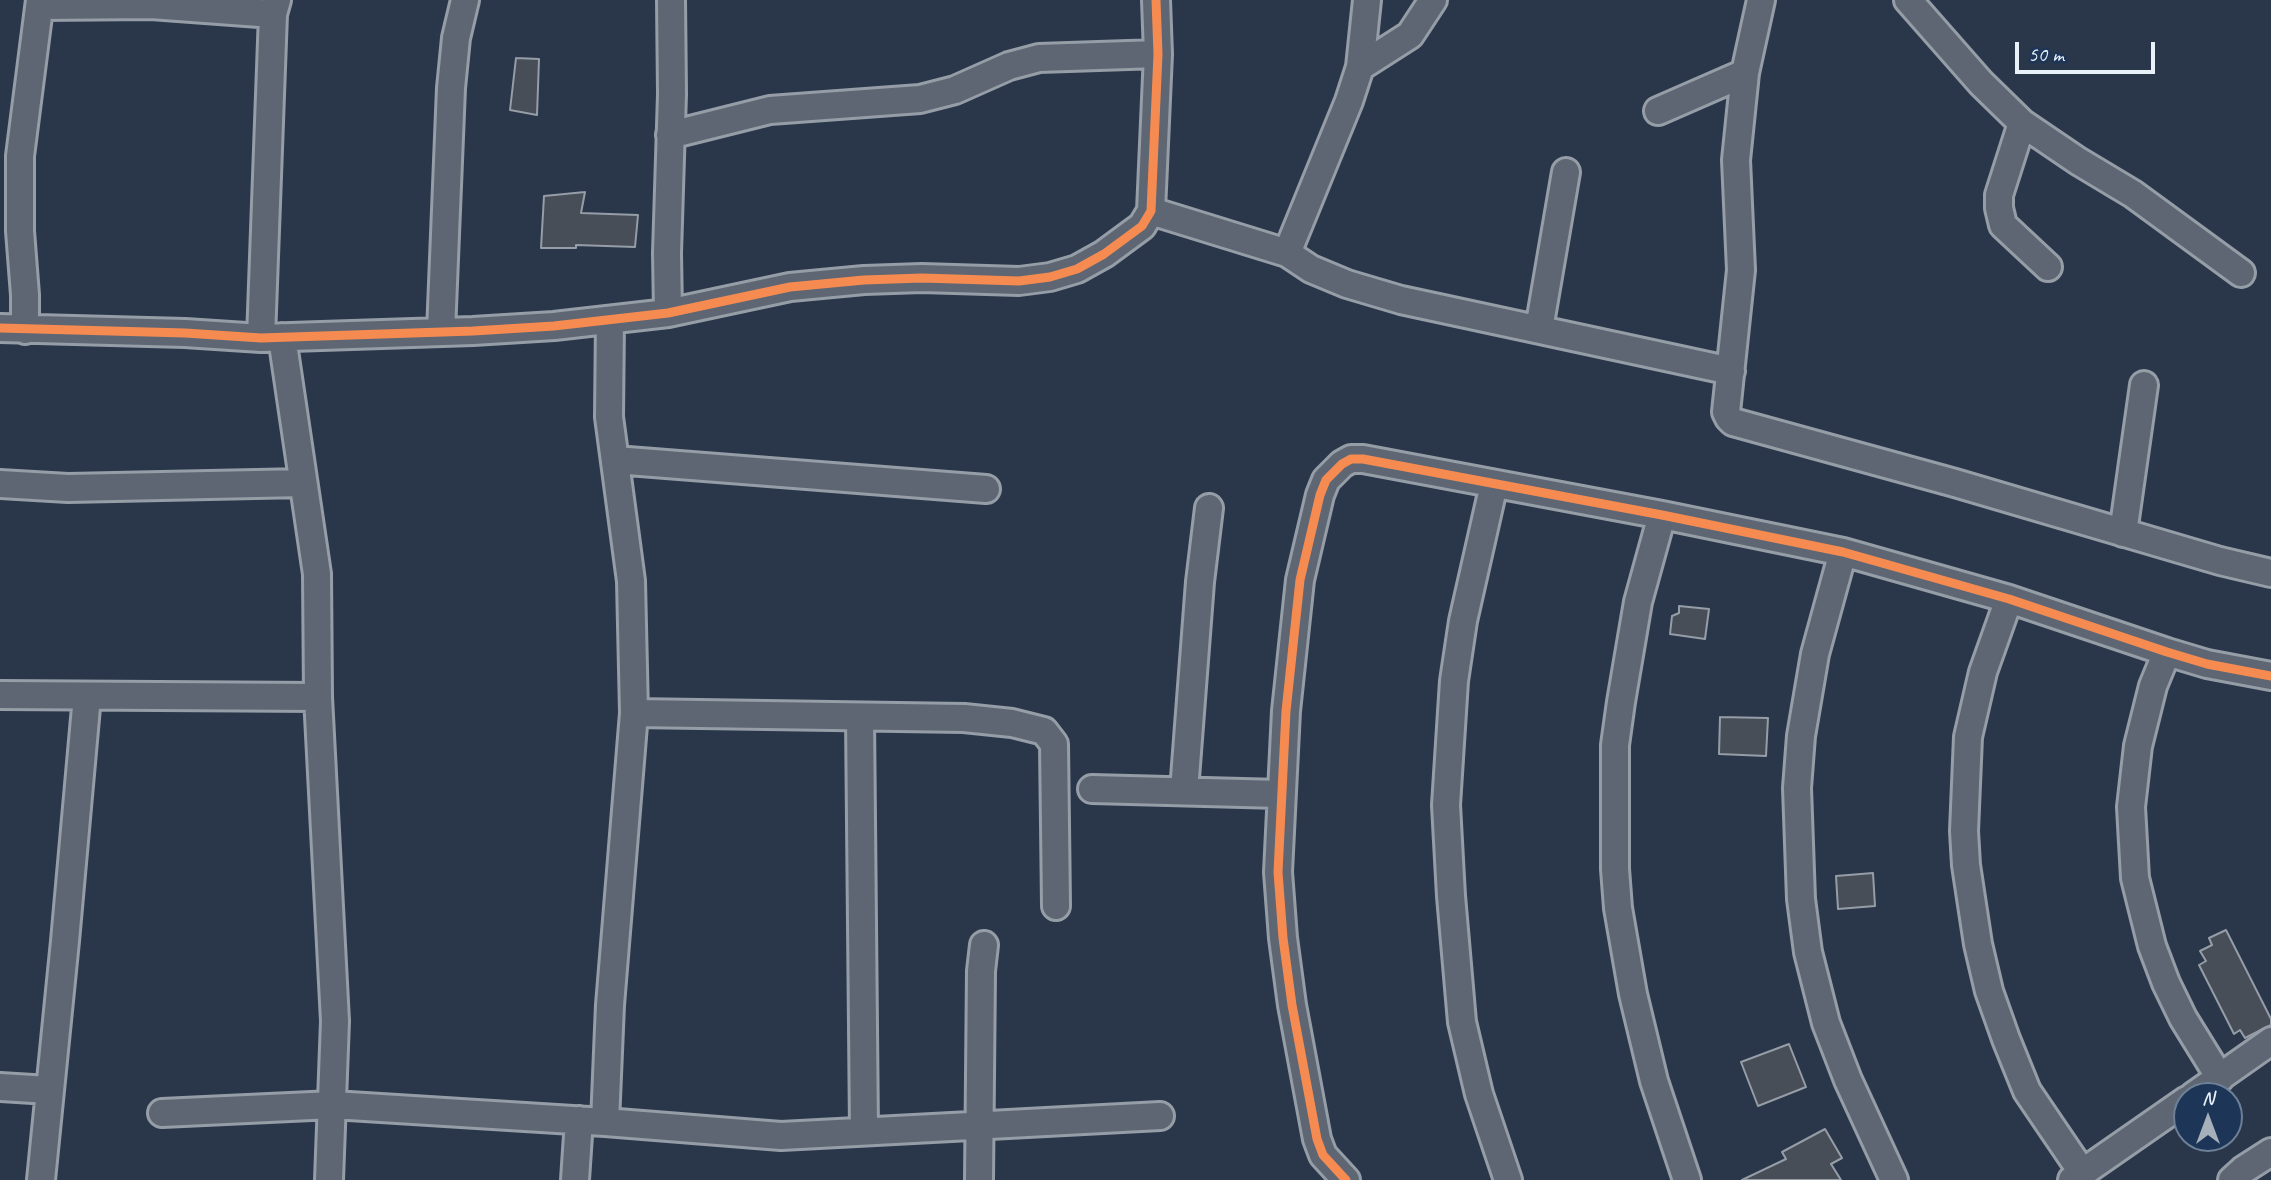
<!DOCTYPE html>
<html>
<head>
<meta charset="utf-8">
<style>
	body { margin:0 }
	#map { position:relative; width:2271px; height:1180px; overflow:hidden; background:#2a374a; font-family:Caveat,sans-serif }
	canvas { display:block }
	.north { position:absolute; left:2173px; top:1082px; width:70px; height:70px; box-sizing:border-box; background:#1d3557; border:2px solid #6e8097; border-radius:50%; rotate:0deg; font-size:19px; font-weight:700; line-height:28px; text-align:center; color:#e8f1f8 }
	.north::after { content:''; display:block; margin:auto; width:24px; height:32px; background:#a6b0bb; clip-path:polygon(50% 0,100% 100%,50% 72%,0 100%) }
	.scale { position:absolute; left:2015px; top:42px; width:140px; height:32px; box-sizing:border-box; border:4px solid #e8f1f8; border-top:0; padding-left:9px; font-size:21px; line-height:24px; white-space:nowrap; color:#e8f1f8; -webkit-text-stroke:5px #1d3557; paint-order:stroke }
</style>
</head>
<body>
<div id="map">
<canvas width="2271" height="1180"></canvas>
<div class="north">N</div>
<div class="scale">50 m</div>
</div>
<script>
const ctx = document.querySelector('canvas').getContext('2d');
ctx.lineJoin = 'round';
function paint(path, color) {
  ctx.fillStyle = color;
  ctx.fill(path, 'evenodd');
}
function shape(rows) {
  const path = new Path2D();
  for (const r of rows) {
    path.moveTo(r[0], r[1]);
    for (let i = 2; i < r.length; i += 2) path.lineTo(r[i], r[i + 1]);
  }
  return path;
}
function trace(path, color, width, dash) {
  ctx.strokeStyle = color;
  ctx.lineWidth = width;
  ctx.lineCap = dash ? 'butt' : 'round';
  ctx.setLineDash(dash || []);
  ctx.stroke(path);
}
const building = shape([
	[516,58,539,59,537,115,510,110,516,58],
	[585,192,581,213,638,215,635,247,576,245,576,248,541,248,544,196,585,192],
	[1679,606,1709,609,1705,639,1670,634,1672,616,1679,613,1679,606],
	[1720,717,1768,718,1766,756,1719,754,1720,717],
	[1873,873,1875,906,1838,909,1836,876,1873,873],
	[2226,930,2271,1019,2271,1025,2245,1038,2240,1030,2234,1034,2199,965,2206,961,2200,951,2212,945,2209,938,2226,930],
	[1789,1044,1806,1087,1758,1106,1741,1062,1789,1044],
	[1825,1129,1842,1158,1831,1164,1841,1180,1742,1180,1786,1159,1782,1152,1825,1129]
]);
paint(building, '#484e58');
trace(building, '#959da7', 2);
const minor = shape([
	[1761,0,1745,73,1736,160,1741,270,1726,412,1729,418,1733,422,1955,483,2220,561,2271,573],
	[1908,0,1981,83,2022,123,2078,161,2133,194,2241,273],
	[40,6,151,5,273,14],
	[1360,67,1410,35,1433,0],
	[1658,111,1745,73],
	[2022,123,1999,195,1999,208,2003,225,2048,267],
	[670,135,770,110,920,99,955,90,1009,66,1039,58,1158,54],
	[1151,211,1287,253,1311,269,1347,284,1401,300,1731,371],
	[1287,253,1349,101,1360,67,1367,0],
	[668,313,667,253,672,94,671,0],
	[0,328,185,333,261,338,473,331,554,326,668,313,790,287,864,280,922,278,1019,281,1050,277,1077,269,1104,254,1142,226,1151,211,1158,54,1156,0],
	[1539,329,1566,172],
	[25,330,25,295,20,231,20,156,40,0],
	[441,332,451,88,456,38,465,0],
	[282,337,317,574,318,697,335,1021,329,1180],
	[261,338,273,14,277,0],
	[615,460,986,489],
	[0,484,68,488,303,483],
	[1494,484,1463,621,1454,681,1446,805,1451,896,1462,1022,1479,1094,1508,1180],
	[1662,515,1638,602,1621,702,1615,745,1615,869,1618,908,1633,994,1654,1081,1687,1180],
	[2123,533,2144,385],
	[1843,552,1815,654,1801,736,1797,788,1801,899,1808,952,1826,1023,1848,1080,1894,1180],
	[2009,599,1983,672,1968,737,1964,831,1966,865,1978,944,1989,991,2006,1039,2027,1091,2082,1172],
	[2167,652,2153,686,2138,746,2131,807,2135,878,2152,946,2166,983,2183,1018,2220,1078],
	[0,695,318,697],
	[634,713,964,718,1012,723,1044,731,1054,744,1056,906],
	[860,717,864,1131],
	[1092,789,1280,794],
	[1184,791,1200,582,1209,508],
	[0,1087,49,1090],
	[2193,1096,2271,1041],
	[162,1113,333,1105,605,1122,781,1136,1160,1116],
	[605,1122,610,1005,634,713,631,581,609,417,610,320],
	[41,1180,65,941,87,696],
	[575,1180,579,1120],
	[979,1180,981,971,984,945],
	[1346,1180,1323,1155,1317,1139,1292,1005,1283,938,1278,872,1286,711,1300,580,1320,495,1326,480,1342,464,1351,459,1363,459,1662,515,1843,552,2009,599,2167,652,2207,664,2271,676],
	[2072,1180,2187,1100],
	[2232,1180,2243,1170,2271,1152]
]);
trace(minor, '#959da7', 32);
trace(minor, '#5d6672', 26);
trace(shape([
	[0,328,185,333,261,338,473,331,554,326,668,313,790,287,864,280,922,278,1019,281,1050,277,1077,269,1104,254,1142,226,1151,211,1158,54,1156,0],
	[1346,1180,1323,1155,1317,1139,1292,1005,1283,938,1278,872,1286,711,1300,580,1320,495,1326,480,1342,464,1351,459,1363,459,1662,515,1843,552,2009,599,2167,652,2207,664,2271,676]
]), '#f68b52', 9);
</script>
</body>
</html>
